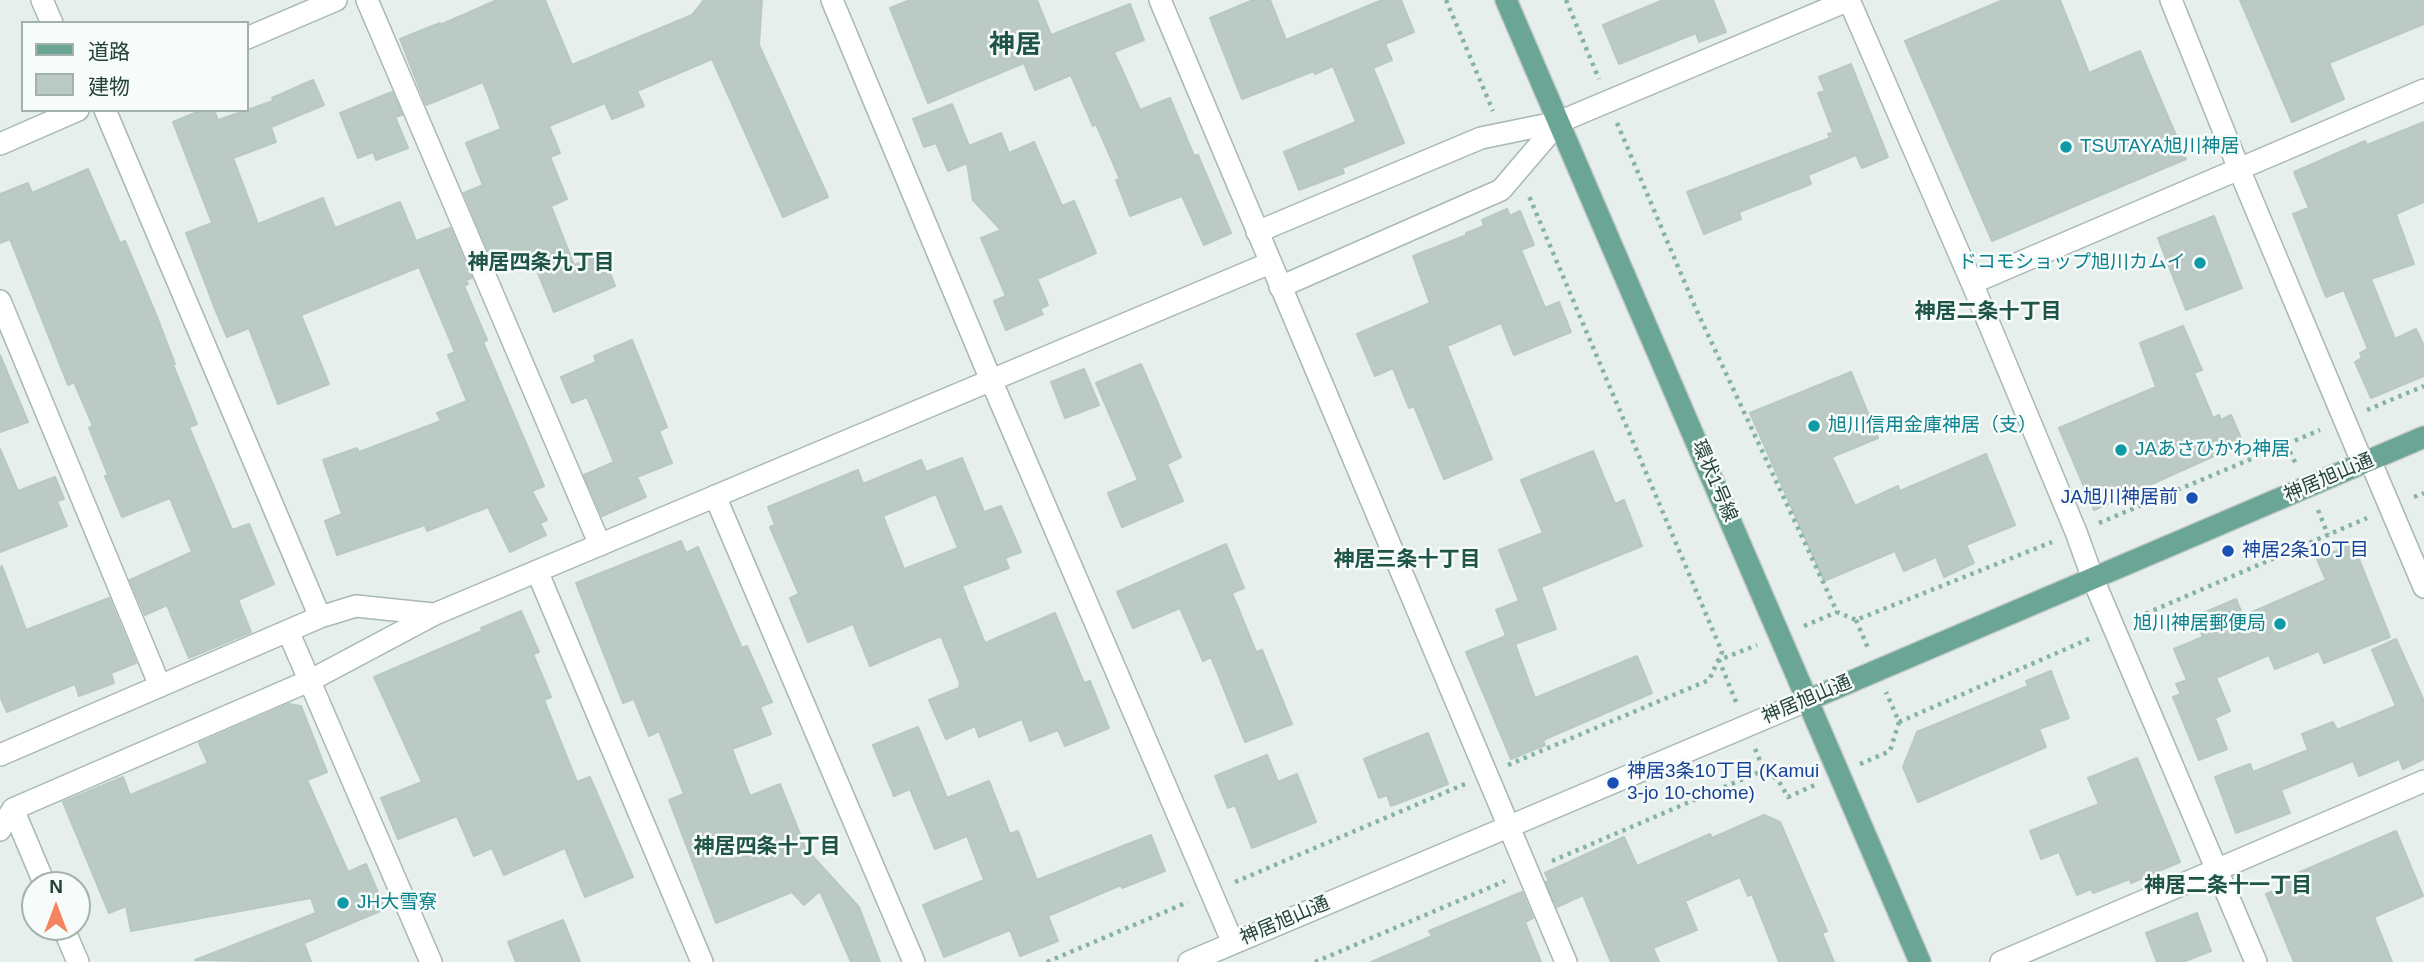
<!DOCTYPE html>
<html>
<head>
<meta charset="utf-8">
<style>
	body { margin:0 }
	#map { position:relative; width:2424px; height:962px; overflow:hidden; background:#e6efeb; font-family:Arial,"Noto Sans JP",sans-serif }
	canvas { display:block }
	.legend { position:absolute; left:21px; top:21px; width:228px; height:91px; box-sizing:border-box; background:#f7fbf9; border:2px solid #a3b1ad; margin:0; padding:9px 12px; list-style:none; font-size:21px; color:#24423a }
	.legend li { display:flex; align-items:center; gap:14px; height:35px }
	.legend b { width:35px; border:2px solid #a3b1ad }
	.north { position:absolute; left:21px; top:871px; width:70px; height:70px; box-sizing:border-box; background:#f7fbf9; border:2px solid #a3b1ad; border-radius:50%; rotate:0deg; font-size:19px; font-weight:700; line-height:28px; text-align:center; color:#24423a }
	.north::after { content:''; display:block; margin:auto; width:24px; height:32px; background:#f4845f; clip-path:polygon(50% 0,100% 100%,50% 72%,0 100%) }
</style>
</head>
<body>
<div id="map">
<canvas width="2424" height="962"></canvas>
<ul class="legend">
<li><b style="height:9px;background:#6aa596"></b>道路</li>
<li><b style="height:19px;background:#bbcac4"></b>建物</li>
</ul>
<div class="north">N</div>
</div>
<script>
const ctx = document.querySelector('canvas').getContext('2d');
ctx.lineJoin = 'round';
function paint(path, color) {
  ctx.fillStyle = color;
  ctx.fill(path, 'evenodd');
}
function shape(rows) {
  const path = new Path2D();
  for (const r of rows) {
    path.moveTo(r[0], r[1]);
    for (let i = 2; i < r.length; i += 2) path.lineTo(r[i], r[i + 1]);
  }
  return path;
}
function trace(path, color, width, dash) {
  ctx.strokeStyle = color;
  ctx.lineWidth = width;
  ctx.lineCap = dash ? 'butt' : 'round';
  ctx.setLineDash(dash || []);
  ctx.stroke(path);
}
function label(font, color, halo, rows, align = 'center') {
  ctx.font = font + ' Arial,"Noto Sans JP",sans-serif';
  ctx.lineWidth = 5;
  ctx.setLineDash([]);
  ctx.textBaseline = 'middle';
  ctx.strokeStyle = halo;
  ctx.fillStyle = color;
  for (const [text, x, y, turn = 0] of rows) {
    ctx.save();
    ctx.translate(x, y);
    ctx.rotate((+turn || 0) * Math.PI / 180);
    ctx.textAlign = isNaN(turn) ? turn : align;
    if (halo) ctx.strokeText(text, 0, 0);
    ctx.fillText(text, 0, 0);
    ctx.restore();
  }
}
const building = shape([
	[497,0,545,0,572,65,692,15,704,0,762,0,759,45,828,197,783,217,712,59,637,91,644,106,612,119,605,103,549,126,560,153,550,157,567,199,551,206,574,265,603,254,615,286,554,312,531,256,496,269,464,193,483,185,466,143,501,129,483,82,426,105,400,39,440,23,440,25,497,0],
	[910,0,1037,0,1051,35,1130,4,1144,40,1114,52,1140,110,1170,98,1194,156,1198,155,1231,233,1204,245,1182,196,1130,216,1116,180,1120,179,1096,124,1093,126,1071,75,1035,90,1024,63,928,103,890,8,910,0],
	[1253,0,1270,0,1286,40,1382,0,1401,0,1414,32,1385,44,1392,60,1373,68,1404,143,1342,168,1344,173,1299,190,1284,152,1356,122,1333,66,1315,74,1314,71,1242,99,1210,18,1253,0],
	[1663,0,1713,0,1726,32,1699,42,1696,33,1619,64,1603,25,1663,0],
	[2003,0,2060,0,2089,73,2140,51,2186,159,1992,241,1905,41,2003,0],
	[2240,0,2424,0,2424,24,2329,63,2344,99,2292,122,2240,0],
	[1851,64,1888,157,1862,168,1856,155,1808,175,1811,184,1739,212,1741,219,1704,234,1687,192,1830,138,1828,134,1833,132,1818,93,1825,91,1819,77,1851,64],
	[313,80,324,105,271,127,276,142,233,158,258,224,323,198,335,228,400,202,416,241,450,228,472,278,466,280,468,284,464,286,487,340,483,342,544,486,532,491,547,520,540,523,546,535,510,552,488,507,427,531,425,525,337,555,325,521,342,514,323,460,357,448,359,452,441,421,437,413,467,401,448,355,455,352,419,267,301,315,329,384,278,404,249,328,227,337,215,309,186,233,212,223,173,122,202,110,214,110,218,120,273,101,272,98,313,80],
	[392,92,402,115,395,117,408,148,376,160,373,152,358,158,340,113,392,92],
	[952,104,969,146,1001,133,1009,153,1034,142,1062,206,1074,201,1096,253,1037,279,1048,305,1040,309,1043,314,1006,330,994,301,1006,296,981,238,1001,230,973,200,967,163,948,171,936,143,924,147,913,119,952,104],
	[2424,122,2424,202,2396,214,2414,264,2371,279,2395,339,2416,329,2424,346,2424,376,2371,398,2355,362,2362,358,2360,353,2368,349,2344,290,2326,297,2293,214,2309,208,2294,172,2365,141,2367,145,2424,122],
	[88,169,120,243,125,241,157,317,175,364,173,365,197,424,189,427,232,530,249,524,274,584,238,600,251,632,189,658,167,605,145,615,130,580,192,552,170,498,122,517,105,476,108,475,89,428,93,426,74,382,68,385,10,239,0,243,0,194,28,183,32,193,88,169],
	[1507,209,1510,216,1520,211,1534,245,1521,250,1545,308,1559,302,1571,332,1514,355,1501,323,1447,346,1492,459,1444,479,1414,406,1409,408,1393,368,1375,376,1357,334,1430,303,1413,256,1467,235,1466,233,1484,226,1482,220,1507,209],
	[2214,216,2242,288,2186,310,2158,238,2214,216],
	[2183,326,2202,370,2194,373,2213,418,2219,415,2221,420,2231,415,2243,443,2094,510,2059,428,2156,387,2140,343,2183,326],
	[632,340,667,427,659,431,672,463,637,477,646,497,602,516,584,475,614,462,587,397,572,403,561,377,596,362,594,356,632,340],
	[0,355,28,422,0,432,0,355],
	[1141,364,1181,457,1167,464,1183,501,1122,527,1108,493,1138,480,1096,383,1141,364],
	[1084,369,1099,405,1065,418,1051,382,1084,369],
	[1851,372,1878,438,1832,457,1855,506,1898,486,1900,491,1986,454,2015,525,1966,545,1974,563,1944,577,1936,557,1904,571,1895,551,1824,581,1750,413,1851,372],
	[0,449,18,491,55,477,64,499,57,501,67,526,0,552,0,449],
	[1593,451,1615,504,1624,500,1642,546,1541,587,1556,629,1515,644,1535,698,1637,656,1652,693,1543,740,1545,745,1511,759,1466,652,1506,636,1496,610,1519,601,1499,550,1543,533,1521,480,1593,451],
	[962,458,984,512,1001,506,1021,552,1005,558,1009,568,962,586,985,643,1055,613,1084,683,1090,681,1109,728,1065,746,1058,730,1030,741,1022,719,979,737,975,726,946,739,929,700,959,688,960,683,941,636,870,666,853,624,808,642,790,598,799,594,770,527,775,525,768,507,858,470,863,484,921,460,926,472,962,458],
	[936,494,958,548,904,569,883,516,936,494],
	[681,541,686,553,698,547,742,648,747,646,772,702,760,707,771,734,732,749,750,796,780,784,806,849,859,907,880,962,851,962,820,891,804,905,792,892,716,923,669,800,684,794,659,731,649,736,634,699,623,703,576,583,681,541],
	[1226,544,1244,588,1232,593,1256,652,1262,650,1292,724,1245,742,1211,657,1203,661,1180,608,1133,628,1117,592,1226,544],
	[2353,544,2390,637,2324,663,2319,651,2275,669,2269,655,2216,678,2230,711,2215,718,2227,749,2199,760,2173,697,2181,694,2176,684,2187,680,2174,649,2203,637,2194,617,2236,599,2243,616,2326,580,2317,559,2353,544],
	[2,566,26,630,109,598,136,663,111,673,114,683,79,696,75,684,7,712,0,696,0,567,2,566],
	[521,611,539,652,533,654,551,697,544,700,577,782,590,777,633,877,585,897,565,848,504,875,492,848,474,856,457,816,398,839,381,798,422,782,374,677,482,631,481,628,521,611],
	[2396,639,2424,701,2424,759,2403,769,2399,759,2359,776,2353,761,2281,790,2290,813,2236,833,2215,777,2250,764,2253,772,2308,750,2302,734,2333,722,2337,730,2396,706,2372,650,2396,639],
	[2051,671,2069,718,2039,729,2046,747,1918,802,1903,767,1917,732,2028,686,2026,681,2051,671],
	[289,704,301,706,327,772,307,780,348,872,366,864,385,909,304,943,311,962,195,960,316,913,311,898,131,931,126,906,109,913,63,802,123,777,130,795,208,763,199,743,289,704],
	[918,727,947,798,989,781,1010,834,1018,831,1037,880,1151,835,1165,871,1122,888,1121,885,1048,916,1058,941,1020,956,1010,930,944,957,923,905,984,880,967,836,935,849,910,789,894,796,873,745,918,727],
	[1428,733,1448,784,1391,806,1387,795,1379,798,1364,759,1428,733],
	[1267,755,1278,782,1297,774,1316,822,1252,848,1235,805,1228,808,1215,776,1267,755],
	[2137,758,2180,862,2131,883,2130,879,2093,893,2091,889,2077,895,2059,852,2041,859,2030,831,2099,804,2088,778,2137,758],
	[1764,815,1780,822,1827,931,1822,933,1834,962,1779,962,1752,894,1748,896,1740,877,1685,901,1697,930,1653,948,1659,962,1611,962,1583,895,1557,907,1546,882,1549,881,1545,873,1624,837,1637,866,1710,834,1712,838,1764,815],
	[2396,831,2423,896,2374,917,2392,962,2294,962,2266,894,2281,888,2279,881,2396,831],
	[1522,892,1533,918,1525,922,1541,962,1371,962,1432,936,1429,931,1522,892],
	[2197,913,2211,951,2183,962,2157,962,2146,933,2197,913],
	[563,920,580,962,516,962,508,942,563,920]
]);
paint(building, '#bbcac4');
trace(building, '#b8c9c2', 2);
const minor = shape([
	[42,0,52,23],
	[367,0,600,545],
	[832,0,991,380,1233,943],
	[1160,0,1566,962],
	[1849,0,1972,283,2076,532,2093,579,2256,962],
	[2171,0,2239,169,2363,464],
	[247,38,336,0],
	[105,110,320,617],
	[0,144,78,110],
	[1257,232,1481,138,1559,122,1849,0],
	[1972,283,2424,90],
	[1280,287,1501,190,1559,122],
	[0,301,160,686],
	[2370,460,2424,587],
	[715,496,914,962],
	[537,571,702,962],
	[288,631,431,962],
	[0,755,320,617,356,606,433,614],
	[13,809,45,885],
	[0,830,13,809,311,680,435,614,1270,263],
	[63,927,78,962],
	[1189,962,1808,700],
	[2001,962,2424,781]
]);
const major = shape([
	[1506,0,1920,962],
	[1808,700,2424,437]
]);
trace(minor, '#a8b8b2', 24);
trace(major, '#c2cac8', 24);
trace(shape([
	[1446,0,1493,111],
	[1566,0,1599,79],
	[1617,123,1696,309,1837,612,1856,620,2052,542],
	[2367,410,2424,386],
	[2286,444,2296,464],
	[2414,497,2424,493],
	[2318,510,2328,535],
	[2099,523,2320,430],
	[2138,617,2367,518],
	[1856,620,1868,648],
	[1804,626,1837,612],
	[1736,702,1719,660,1757,645],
	[1899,722,2091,638],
	[1755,749,1764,770,1778,780,1788,797,1817,784],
	[1860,764,1890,751,1899,722,1886,692],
	[1508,765,1709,680,1722,652,1529,196],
	[1552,861,1764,770],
	[1235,882,1465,784],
	[1047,962,1188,902],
	[1315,962,1505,881]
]), '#86b3a5', 4.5, [3.5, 5]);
trace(minor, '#fff', 21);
trace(major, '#6aa596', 21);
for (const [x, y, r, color] of [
	[2066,147,7,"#0f9aa8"],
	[2200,263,7,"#0f9aa8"],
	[1814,426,7,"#0f9aa8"],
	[2121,450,7,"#0f9aa8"],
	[2192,498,7,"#1a4fb4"],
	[2228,551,7,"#1a4fb4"],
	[2280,624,7,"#0f9aa8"],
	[1613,783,7,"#1a4fb4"],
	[343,903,7,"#0f9aa8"]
]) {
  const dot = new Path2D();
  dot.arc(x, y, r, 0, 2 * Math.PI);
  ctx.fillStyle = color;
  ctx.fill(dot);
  trace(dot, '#f7fbf9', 2.5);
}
label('19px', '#0d838f', '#f7fbf9', [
	["TSUTAYA旭川神居",2080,147],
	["ドコモショップ旭川カムイ",2186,263,"right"],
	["旭川信用金庫神居（支）",1828,426],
	["JAあさひかわ神居",2135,450],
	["旭川神居郵便局",2266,624,"right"],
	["JH大雪寮",357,903]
], 'left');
label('19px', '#24423a', '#f7fbf9', [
	["神居旭山通",2329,478,-23],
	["環状1号線",1714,481,67],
	["神居旭山通",1807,700,-23],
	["神居旭山通",1285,921,-23]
]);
label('19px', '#164399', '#f7fbf9', [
	["JA旭川神居前",2178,498,"right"],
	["神居2条10丁目",2242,551],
	["神居3条10丁目 (Kamui",1627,772],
	["3-jo 10-chome)",1627,794]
], 'left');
label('bold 21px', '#1f5548', '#f7fbf9', [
	["神居四条九丁目",541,263],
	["神居二条十丁目",1988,312],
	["神居三条十丁目",1407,560],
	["神居四条十丁目",767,847],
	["神居二条十一丁目",2228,886]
]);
label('bold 26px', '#1f5548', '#f7fbf9', [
	["神居",1015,46]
]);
</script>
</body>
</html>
